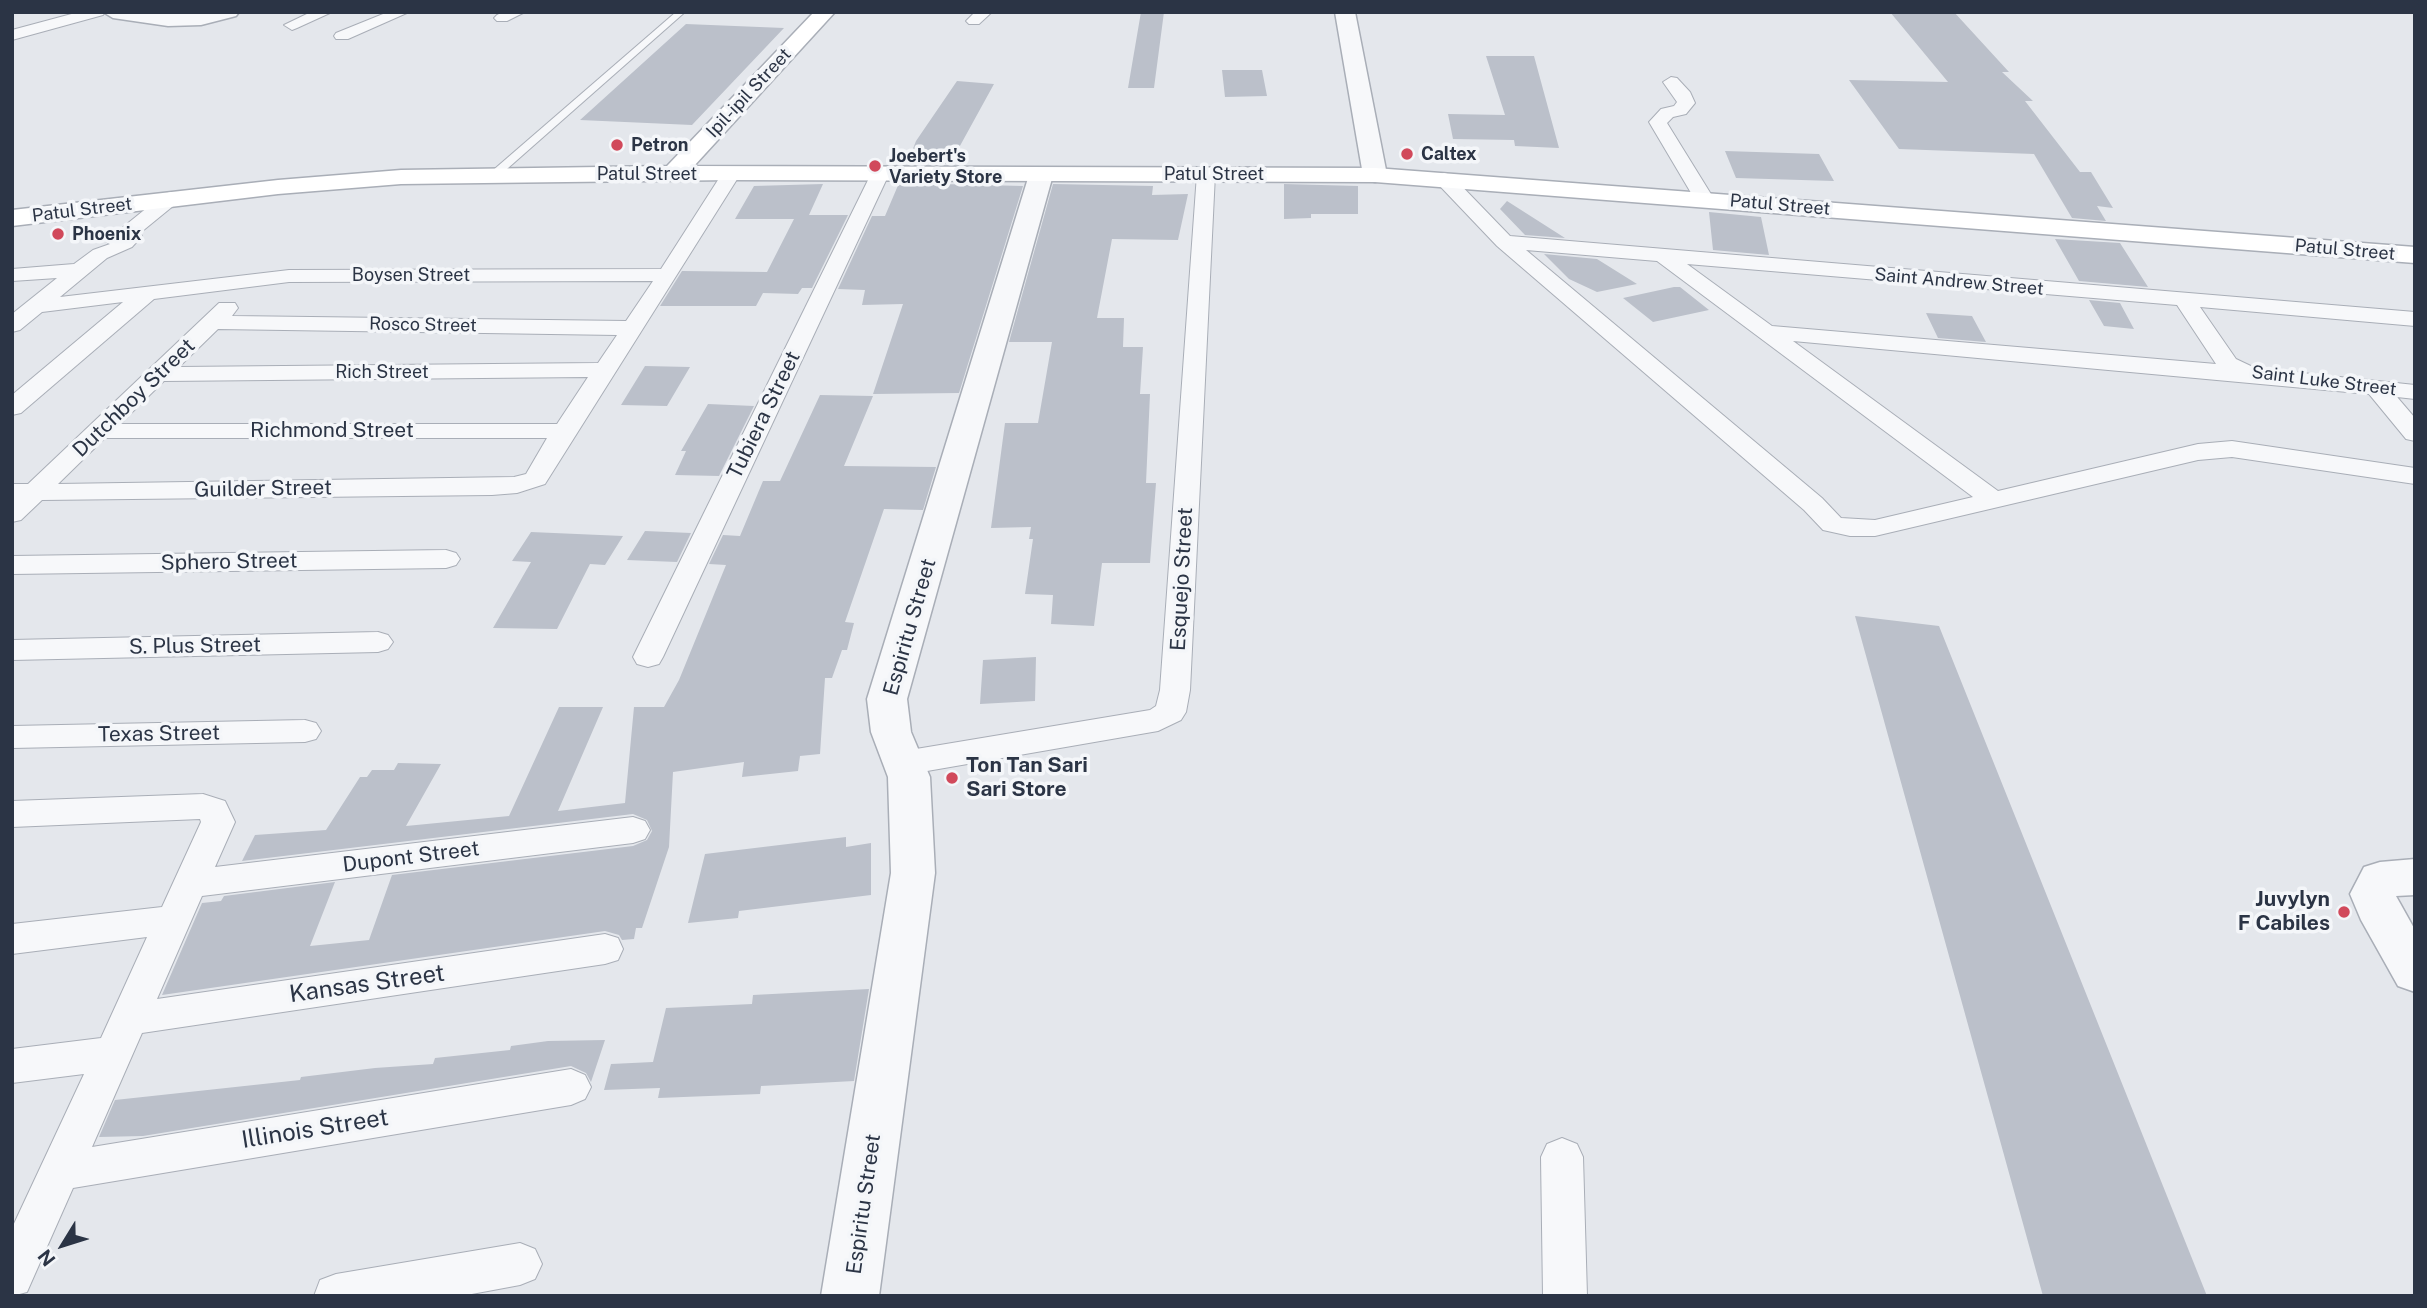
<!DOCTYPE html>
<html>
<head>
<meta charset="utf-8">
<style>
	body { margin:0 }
	#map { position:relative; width:2427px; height:1308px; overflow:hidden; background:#e4e7ec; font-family:"Public Sans",sans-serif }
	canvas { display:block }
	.frame { position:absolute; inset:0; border:14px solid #2b3445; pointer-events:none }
	.north { position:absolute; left:28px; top:1210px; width:70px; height:70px; -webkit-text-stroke:5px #f4f6f9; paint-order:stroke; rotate:232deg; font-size:19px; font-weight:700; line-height:28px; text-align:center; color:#2b3445 }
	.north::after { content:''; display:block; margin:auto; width:24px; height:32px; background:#2b3445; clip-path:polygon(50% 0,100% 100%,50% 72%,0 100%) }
</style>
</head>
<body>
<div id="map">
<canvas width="2427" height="1308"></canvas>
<div class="frame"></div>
<div class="north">N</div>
</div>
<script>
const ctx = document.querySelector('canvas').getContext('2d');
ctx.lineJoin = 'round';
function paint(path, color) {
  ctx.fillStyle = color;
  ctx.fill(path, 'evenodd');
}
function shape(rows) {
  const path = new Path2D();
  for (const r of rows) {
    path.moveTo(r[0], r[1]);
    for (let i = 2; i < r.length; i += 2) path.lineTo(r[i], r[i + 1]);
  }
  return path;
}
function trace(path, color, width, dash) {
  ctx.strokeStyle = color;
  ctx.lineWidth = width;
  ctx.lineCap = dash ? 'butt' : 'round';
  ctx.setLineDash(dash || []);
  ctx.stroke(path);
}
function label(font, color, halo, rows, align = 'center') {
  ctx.font = font + ' "Public Sans",sans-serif';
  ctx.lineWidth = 7;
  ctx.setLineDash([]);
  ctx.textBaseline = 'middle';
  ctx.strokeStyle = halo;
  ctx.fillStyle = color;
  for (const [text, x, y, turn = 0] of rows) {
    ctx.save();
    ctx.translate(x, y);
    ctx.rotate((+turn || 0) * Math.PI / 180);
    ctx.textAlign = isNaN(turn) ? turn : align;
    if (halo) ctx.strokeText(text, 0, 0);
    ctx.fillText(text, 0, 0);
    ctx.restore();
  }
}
paint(shape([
	[1141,12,1164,12,1154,88,1128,88],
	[1890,12,1954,12,2009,72,2002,72,2033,101,2025,101,2080,172,2091,172,2113,208,2097,206,2106,221,2072,218,2034,154,1899,149,1849,80,1948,82],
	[686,24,784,28,692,125,580,120],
	[1486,56,1534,56,1559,148,1515,146,1514,140,1453,139,1448,114,1505,115],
	[1222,70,1262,70,1267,96,1225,97],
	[957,81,994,84,950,164,907,164,916,141],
	[1725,151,1819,154,1834,181,1736,178],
	[899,183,1023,186,959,393,873,394,903,304,862,305,865,290,838,289,872,216,885,216],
	[823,184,809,215,848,215,812,288,802,288,798,294,763,293,756,306,660,306,682,271,767,272,794,219,735,219,754,186],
	[1053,184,1153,186,1152,195,1188,194,1178,240,1112,239,1097,318,1124,318,1123,347,1143,347,1140,394,1150,394,1146,483,1156,483,1150,563,1102,563,1094,626,1051,624,1053,595,1025,594,1033,539,1029,539,1031,527,991,528,1005,423,1038,423,1052,342,1009,342],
	[1284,184,1358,186,1358,214,1311,214,1311,218,1284,219],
	[1507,201,1565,238,1525,235,1500,209],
	[1709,212,1761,217,1769,255,1713,250],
	[2055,239,2120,243,2148,287,2079,281],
	[1544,254,1597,259,1637,284,1597,292,1569,279],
	[1674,287,1680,287,1709,310,1653,322,1623,298],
	[2089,300,2120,303,2134,329,2104,326],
	[1926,313,1972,316,1986,342,1938,338],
	[645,366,690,367,667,406,621,405],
	[820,395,873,396,844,466,936,467,923,510,884,509,845,622,854,623,847,650,842,650,832,678,825,678,820,754,800,756,798,771,742,777,744,762,673,772,669,847,642,928,636,928,634,939,622,940,619,935,605,931,162,995,202,903,221,901,224,896,335,882,310,946,369,940,392,875,633,846,647,840,652,831,647,820,633,814,242,861,255,835,326,830,360,777,367,777,372,770,394,770,398,763,441,764,406,826,509,816,559,707,603,707,558,811,625,803,634,707,664,707,679,680,726,565,709,564,723,535,740,536,763,481,780,481],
	[708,404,754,406,719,476,675,475,686,451,681,451],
	[645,531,691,533,677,562,627,560],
	[531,532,623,536,605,565,590,564,557,629,493,628,531,562,512,561],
	[1855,616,1939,626,2207,1296,2043,1296],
	[1036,657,1035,701,980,704,983,660],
	[846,837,846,847,871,843,871,895,739,911,738,918,688,923,705,854],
	[869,989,854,1081,761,1086,760,1094,658,1098,660,1088,604,1090,611,1064,653,1062,666,1008,752,1004,753,995],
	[605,1040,591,1082,586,1073,571,1066,143,1136,99,1137,115,1100,300,1080,301,1077,375,1068,433,1064,435,1058,510,1050,511,1046,548,1041]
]), '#bbc0ca');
const service = shape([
	[676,12,685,12,499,176,491,176,491,172,676,12]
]);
const minor = shape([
	[79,12,105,12,103,15,12,40,12,30,79,12],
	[311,12,332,12,297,28,292,30,284,25,311,12],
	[388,12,409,12,348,39,336,39,334,36,336,33,388,12],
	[503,12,525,12,507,21,497,21,494,18,497,15,503,12],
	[975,12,992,12,979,24,969,24,966,21,975,12],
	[1671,77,1677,78,1690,92,1695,103,1686,114,1673,117,1667,123,1714,199,1711,203,1697,203,1649,122,1661,109,1674,106,1677,102,1663,82,1671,77],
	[732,167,741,173,545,484,517,493,492,495,42,500,21,520,12,522,12,484,28,484,219,303,235,303,238,308,232,316,626,321,653,281,289,282,154,299,21,413,12,415,12,395,123,302,42,312,20,330,12,332,12,314,57,278,12,281,12,269,74,264,93,250,110,244,101,238,104,234,122,228,164,194,171,192,181,198,178,202,140,233,142,236,132,247,107,258,60,297,289,270,661,269,725,169,732,167],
	[218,329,617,335,598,363,179,367,218,329],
	[588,377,557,424,120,424,164,381,588,377],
	[105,438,547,438,526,474,514,477,58,484,105,438],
	[880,168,889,174,663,657,659,664,648,667,637,664,633,657,871,174,880,168],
	[1206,168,1215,174,1190,690,1186,712,1181,720,1158,731,904,775,893,771,888,763,893,755,904,751,1150,710,1156,706,1160,690,1197,174,1206,168],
	[1444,173,1451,175,1510,236,2415,312,2415,326,2200,307,2236,359,2255,368,2415,385,2415,399,2397,397,2415,418,2415,441,2406,439,2369,394,1793,341,1998,491,2198,444,2232,441,2415,468,2415,484,2232,457,2198,460,1875,536,1850,536,1823,530,1804,510,1497,246,1437,183,1434,179,1437,175,1444,173],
	[1526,250,1657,261,1973,497,1875,520,1841,518,1822,498,1526,250],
	[1687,264,2177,305,2216,364,1772,326,1687,264],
	[446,550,456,553,460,559,456,565,446,568,12,574,12,556,446,550],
	[378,632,388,635,393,642,388,649,378,652,12,660,12,640,378,632],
	[305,720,316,723,321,731,316,739,305,742,12,748,12,726,305,720],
	[203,794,225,801,235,822,215,867,633,817,645,821,650,830,645,839,633,843,202,896,157,999,605,934,618,938,623,949,618,960,605,964,142,1033,92,1147,571,1069,585,1075,591,1087,585,1099,571,1105,73,1188,27,1292,12,1296,12,1228,84,1074,12,1083,12,1049,101,1038,147,937,12,954,12,924,162,907,201,822,200,819,12,827,12,801,203,794],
	[1562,1138,1577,1144,1583,1157,1587,1296,1543,1296,1541,1157,1547,1144,1562,1138],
	[520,1243,535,1249,542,1264,535,1279,520,1285,461,1296,314,1296,320,1280,336,1274,520,1243]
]);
const tertiary = shape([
	[103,12,168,14,239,12,236,16,201,25,168,26,113,18,103,12],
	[1335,12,1355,12,1387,175,1384,180,1375,182,1366,180,1363,175,1335,12],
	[1041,168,1050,170,1053,175,907,699,911,732,930,777,935,873,879,1296,821,1296,891,873,888,777,871,732,867,699,1029,175,1032,170,1041,168],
	[2415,859,2415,895,2396,896,2415,930,2415,992,2398,986,2361,920,2350,894,2364,867,2380,862,2415,859]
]);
const secondary = shape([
	[814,12,835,12,694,166,1375,168,2415,247,2415,263,1375,182,732,180,401,184,278,194,12,226,12,210,278,180,401,170,667,166,814,12]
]);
trace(service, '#a9aeb7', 2);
trace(minor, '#a9aeb7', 2);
trace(tertiary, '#a9aeb7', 3);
trace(secondary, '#a9aeb7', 3);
paint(service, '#f7f8fa');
paint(minor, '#f7f8fa');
paint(tertiary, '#f7f8fa');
paint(secondary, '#fff');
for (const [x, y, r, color] of [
	[617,145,7,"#d1495b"],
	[1407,154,7,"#d1495b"],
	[875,166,7,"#d1495b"],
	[58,234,7,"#d1495b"],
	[952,778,7,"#d1495b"],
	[2344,912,7,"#d1495b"]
]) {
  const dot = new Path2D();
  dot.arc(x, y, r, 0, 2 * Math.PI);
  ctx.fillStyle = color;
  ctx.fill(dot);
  trace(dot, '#f4f6f9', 2.5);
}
label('18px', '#2b3445', '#f4f6f9', [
	["Ipil-ipil Street",749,93,-47],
	["Patul Street",647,174],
	["Patul Street",1214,174],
	["Patul Street",1780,205,5],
	["Patul Street",82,210,-7],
	["Patul Street",2345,250,5],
	["Boysen Street",411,275],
	["Saint Andrew Street",1959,282,5],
	["Rosco Street",423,325,1],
	["Rich Street",382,372],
	["Saint Luke Street",2324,381,7]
]);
label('bold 18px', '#2b3445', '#f4f6f9', [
	["Petron",631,145],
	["Caltex",1421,154],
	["Joebert's",889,156],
	["Variety Store",889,177],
	["Phoenix",72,234]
], 'left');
label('21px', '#2b3445', '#f4f6f9', [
	["Dutchboy Street",134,398,-44],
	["Tubiera Street",764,415,-64],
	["Richmond Street",332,431],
	["Guilder Street",263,489,-1],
	["Sphero Street",229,562,-1],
	["Esquejo Street",1182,579,-87],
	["Espiritu Street",910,627,-74],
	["S. Plus Street",195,646,-1],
	["Texas Street",159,734,-1],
	["Dupont Street",411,857,-7],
	["Espiritu Street",864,1204,-82]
]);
label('bold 21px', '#2b3445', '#f4f6f9', [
	["Ton Tan Sari",966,766],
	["Sari Store",966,790],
	["Juvylyn",2330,900,"right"],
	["F Cabiles",2330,924,"right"]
], 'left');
label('24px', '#2b3445', '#f4f6f9', [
	["Kansas Street",367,984,-8],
	["Illinois Street",315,1129,-9]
]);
</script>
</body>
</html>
